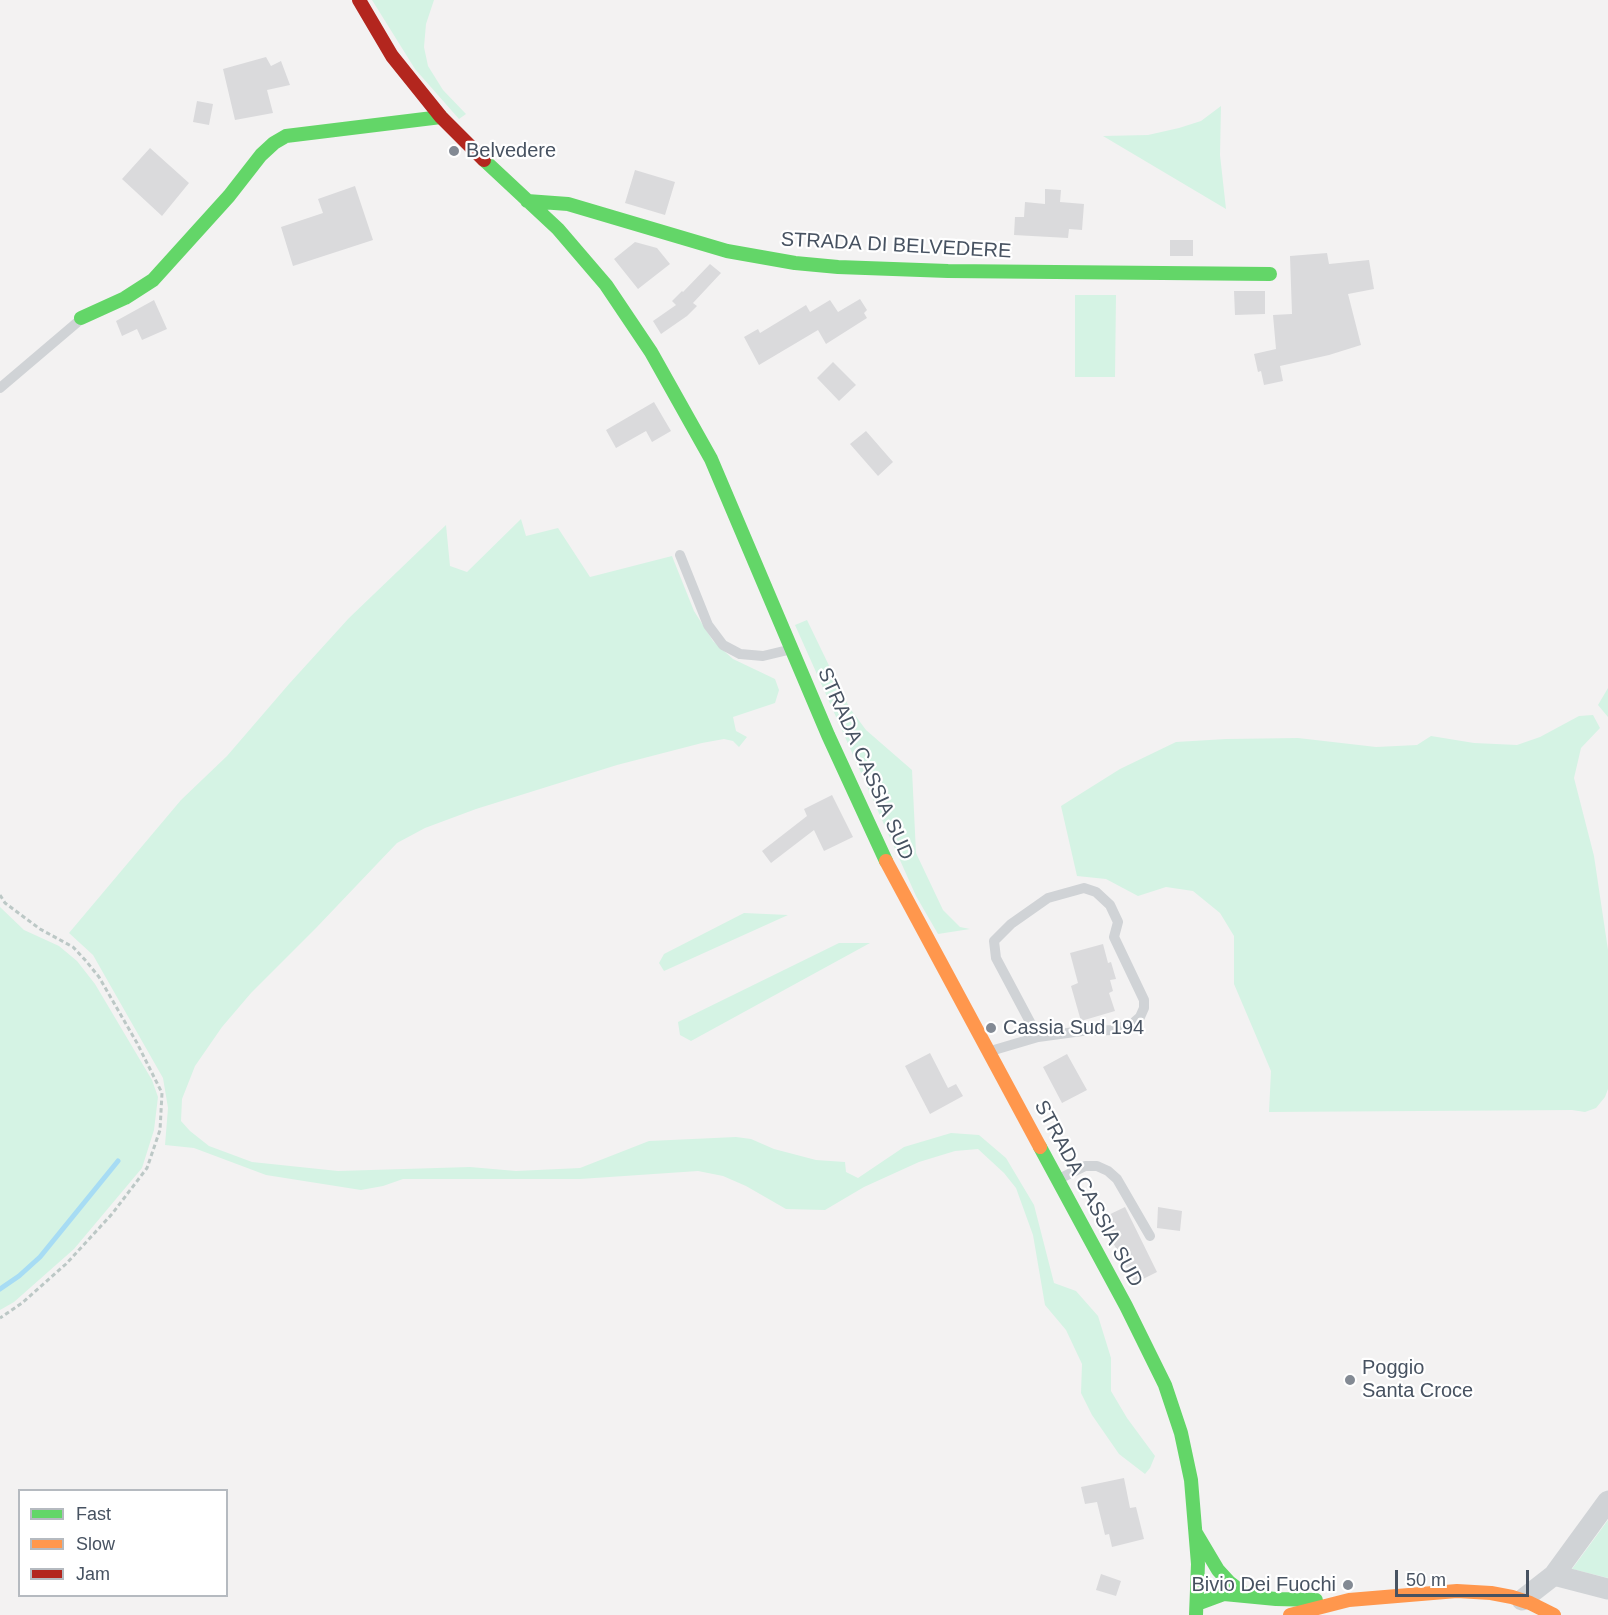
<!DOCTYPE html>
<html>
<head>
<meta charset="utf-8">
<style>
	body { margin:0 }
	#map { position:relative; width:1608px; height:1615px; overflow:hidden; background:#f3f2f2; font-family:Helvetica,sans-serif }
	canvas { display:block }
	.legend { position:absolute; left:18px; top:1489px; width:210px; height:108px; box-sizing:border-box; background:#fff; border:2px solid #b5bac0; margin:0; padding:8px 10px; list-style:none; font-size:18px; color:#475261 }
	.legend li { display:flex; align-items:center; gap:12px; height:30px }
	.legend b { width:30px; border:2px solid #b5bac0 }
	.scale { position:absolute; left:1395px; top:1570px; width:134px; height:27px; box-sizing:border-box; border:3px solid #475261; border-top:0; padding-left:8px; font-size:18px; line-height:21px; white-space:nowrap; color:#475261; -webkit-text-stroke:4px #fff; paint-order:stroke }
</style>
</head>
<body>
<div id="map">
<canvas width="1608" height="1615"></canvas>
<ul class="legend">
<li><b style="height:8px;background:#63d668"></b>Fast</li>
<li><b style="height:8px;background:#ff974d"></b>Slow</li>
<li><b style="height:8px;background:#b3261e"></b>Jam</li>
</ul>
<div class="scale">50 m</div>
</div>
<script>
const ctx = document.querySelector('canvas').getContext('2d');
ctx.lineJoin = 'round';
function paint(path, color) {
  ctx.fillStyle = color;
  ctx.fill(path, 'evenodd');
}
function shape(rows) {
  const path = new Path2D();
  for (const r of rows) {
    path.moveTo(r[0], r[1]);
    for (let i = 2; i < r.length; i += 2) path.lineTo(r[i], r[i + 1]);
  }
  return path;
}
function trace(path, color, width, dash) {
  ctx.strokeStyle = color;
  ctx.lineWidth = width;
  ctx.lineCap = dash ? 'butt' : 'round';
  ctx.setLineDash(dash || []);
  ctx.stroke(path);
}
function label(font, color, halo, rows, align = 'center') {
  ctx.font = font + ' Helvetica,sans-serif';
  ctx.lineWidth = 4.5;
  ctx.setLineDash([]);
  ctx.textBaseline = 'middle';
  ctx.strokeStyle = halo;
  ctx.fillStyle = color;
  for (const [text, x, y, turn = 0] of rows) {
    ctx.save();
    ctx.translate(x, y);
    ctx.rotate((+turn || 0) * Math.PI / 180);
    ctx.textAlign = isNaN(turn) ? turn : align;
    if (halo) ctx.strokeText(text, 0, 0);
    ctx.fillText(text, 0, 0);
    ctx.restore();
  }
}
paint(shape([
	[372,0,434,0,426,24,424,47,428,66,443,90,466,114,459,119,415,69],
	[1221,106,1220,155,1226,209,1103,136,1148,135,1179,128,1201,121],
	[1075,295,1116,295,1115,377,1075,377],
	[521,519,526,536,558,528,590,577,672,556,694,611,713,641,733,659,775,679,779,690,775,703,733,717,736,731,747,737,739,747,733,741,724,739,702,743,617,765,476,809,425,828,397,843,316,928,251,993,222,1027,195,1066,182,1099,181,1121,190,1131,209,1146,252,1162,338,1171,470,1167,516,1171,580,1168,649,1141,736,1137,751,1139,774,1149,816,1160,845,1162,846,1172,858,1178,904,1147,951,1133,979,1135,1006,1158,1034,1205,1054,1283,1076,1291,1098,1316,1111,1358,1111,1391,1127,1418,1155,1456,1150,1468,1145,1474,1119,1454,1092,1415,1081,1393,1082,1364,1066,1330,1045,1305,1033,1235,1016,1188,1004,1173,978,1149,955,1151,919,1162,864,1187,825,1210,786,1209,746,1186,723,1176,698,1171,580,1179,403,1179,383,1186,361,1190,266,1175,194,1148,165,1145,168,1108,163,1078,93,955,69,933,181,800,227,756,289,684,349,618,446,525,450,566,467,572],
	[807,620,849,707,866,730,912,770,916,853,943,910,960,927,970,929,938,934,916,896,795,625],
	[1608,688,1608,717,1598,705],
	[1593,715,1600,728,1581,748,1574,778,1594,856,1608,950,1608,1089,1605,1097,1596,1108,1585,1112,1572,1110,1269,1112,1271,1071,1234,984,1234,936,1220,913,1193,891,1166,887,1138,896,1106,879,1077,876,1061,806,1120,769,1176,742,1226,739,1298,738,1376,747,1417,745,1431,736,1474,743,1517,745,1540,737,1579,716],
	[0,907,24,930,59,946,77,961,95,984,152,1080,158,1097,154,1130,142,1168,74,1249,14,1302,0,1310],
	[744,913,788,915,664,971,659,963,664,954],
	[839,943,870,943,691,1041,680,1035,678,1022],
	[1608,1520,1608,1578,1572,1569]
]), '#d5f3e4');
trace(shape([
	[0,1289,19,1276,40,1257,118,1161]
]), '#a7dcf4', 5);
paint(shape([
	[266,57,271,66,281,61,290,85,267,90,273,113,235,120,223,69],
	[197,101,213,104,209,125,193,122],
	[150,148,189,183,162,216,122,179],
	[635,170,675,182,665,215,625,203],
	[355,186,373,240,293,266,281,227,323,213,318,199],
	[1045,189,1061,190,1060,202,1084,204,1082,230,1069,229,1068,238,1014,235,1015,217,1024,217,1025,202,1045,204],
	[1170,240,1193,240,1193,256,1170,256],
	[635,242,657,248,670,264,638,289,614,259],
	[1327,253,1329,264,1369,260,1374,289,1348,294,1361,345,1329,355,1280,366,1283,381,1264,385,1261,371,1258,372,1254,354,1276,349,1273,315,1292,314,1290,256],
	[710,264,721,273,693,303,697,306,687,316,661,334,653,321,676,305,672,301,682,291,683,292],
	[1234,291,1265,291,1265,314,1235,315],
	[860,299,867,310,864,313,867,318,826,344,818,330,759,365,744,337,758,329,760,333,806,305,810,312,830,300,838,312],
	[154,300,167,329,142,340,137,329,122,336,116,321],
	[833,362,856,385,839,401,817,378],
	[654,402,671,431,652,442,646,431,616,448,606,430],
	[866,431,893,462,878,476,850,444],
	[832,795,853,837,824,851,814,830,771,863,762,851,807,816,804,809],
	[1103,944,1108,963,1111,962,1116,979,1110,980,1113,991,1109,993,1115,1011,1081,1021,1071,986,1078,983,1070,953],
	[930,1053,948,1088,956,1084,963,1096,930,1114,905,1066],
	[1067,1054,1087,1090,1062,1103,1043,1067],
	[1125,1207,1157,1272,1135,1283,1100,1219],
	[1158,1207,1182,1211,1180,1231,1157,1228],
	[1124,1478,1130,1508,1136,1507,1144,1539,1112,1547,1109,1534,1105,1535,1097,1502,1085,1504,1081,1487],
	[1101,1574,1121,1581,1116,1596,1096,1590]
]), '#dadadc');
trace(shape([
	[0,895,5,903,40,929,73,947,86,961,99,977,137,1043,162,1093,160,1130,147,1168,112,1214,66,1264,22,1303,0,1318]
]), '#bcc8c6', 3, [4.5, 3]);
trace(shape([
	[0,388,80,320],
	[680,555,708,625,723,645,740,654,763,656,788,650],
	[994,1050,1038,1037,1082,1031,1113,1030,1132,1024,1140,1017,1144,1008,1144,1000,1114,937,1118,922,1110,905,1096,892,1084,888,1048,898,1011,924,994,941,996,958,1038,1037],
	[1061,1178,1085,1166,1097,1166,1108,1171,1117,1179,1150,1236]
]), '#d0d3d6', 10);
trace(shape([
	[1554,1575,1608,1589],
	[1522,1600,1554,1575,1608,1501]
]), '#d0d3d6', 21);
trace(shape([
	[484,160,558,229,606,285,651,352,711,459,828,735,886,861],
	[527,201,568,204,727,251,795,263,838,267,948,271,1270,274],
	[81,318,125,298,153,280,229,196,261,155,274,143,286,136,441,117],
	[1040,1147,1126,1306,1165,1385,1181,1433,1191,1480,1198,1564,1196,1615],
	[1196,1533,1218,1570,1229,1582,1246,1595],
	[1197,1604,1224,1594,1276,1599,1316,1600]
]), '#63d668', 14);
trace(shape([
	[886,861,1040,1147],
	[1290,1615,1349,1600,1457,1591,1491,1593,1512,1597,1530,1603,1554,1615]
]), '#ff974d', 14);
trace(shape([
	[359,0,392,56,441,117,484,160]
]), '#b3261e', 14);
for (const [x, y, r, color] of [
	[454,151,6,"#838a94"],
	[991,1028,6,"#838a94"],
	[1350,1380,6,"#838a94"],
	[1348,1585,6,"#838a94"]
]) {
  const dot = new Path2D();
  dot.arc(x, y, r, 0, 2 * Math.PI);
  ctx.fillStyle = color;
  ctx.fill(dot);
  trace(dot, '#fff', 2);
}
label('20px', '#475261', '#fff', [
	["Belvedere",466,151],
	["Cassia Sud 194",1003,1028],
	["Poggio",1362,1368],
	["Santa Croce",1362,1391],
	["Bivio Dei Fuochi",1336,1585,"right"]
], 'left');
label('20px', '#475261', '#fff', [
	["STRADA DI BELVEDERE",896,246,3],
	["STRADA CASSIA SUD",865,764,66],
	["STRADA CASSIA SUD",1088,1194,62]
]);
</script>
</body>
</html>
